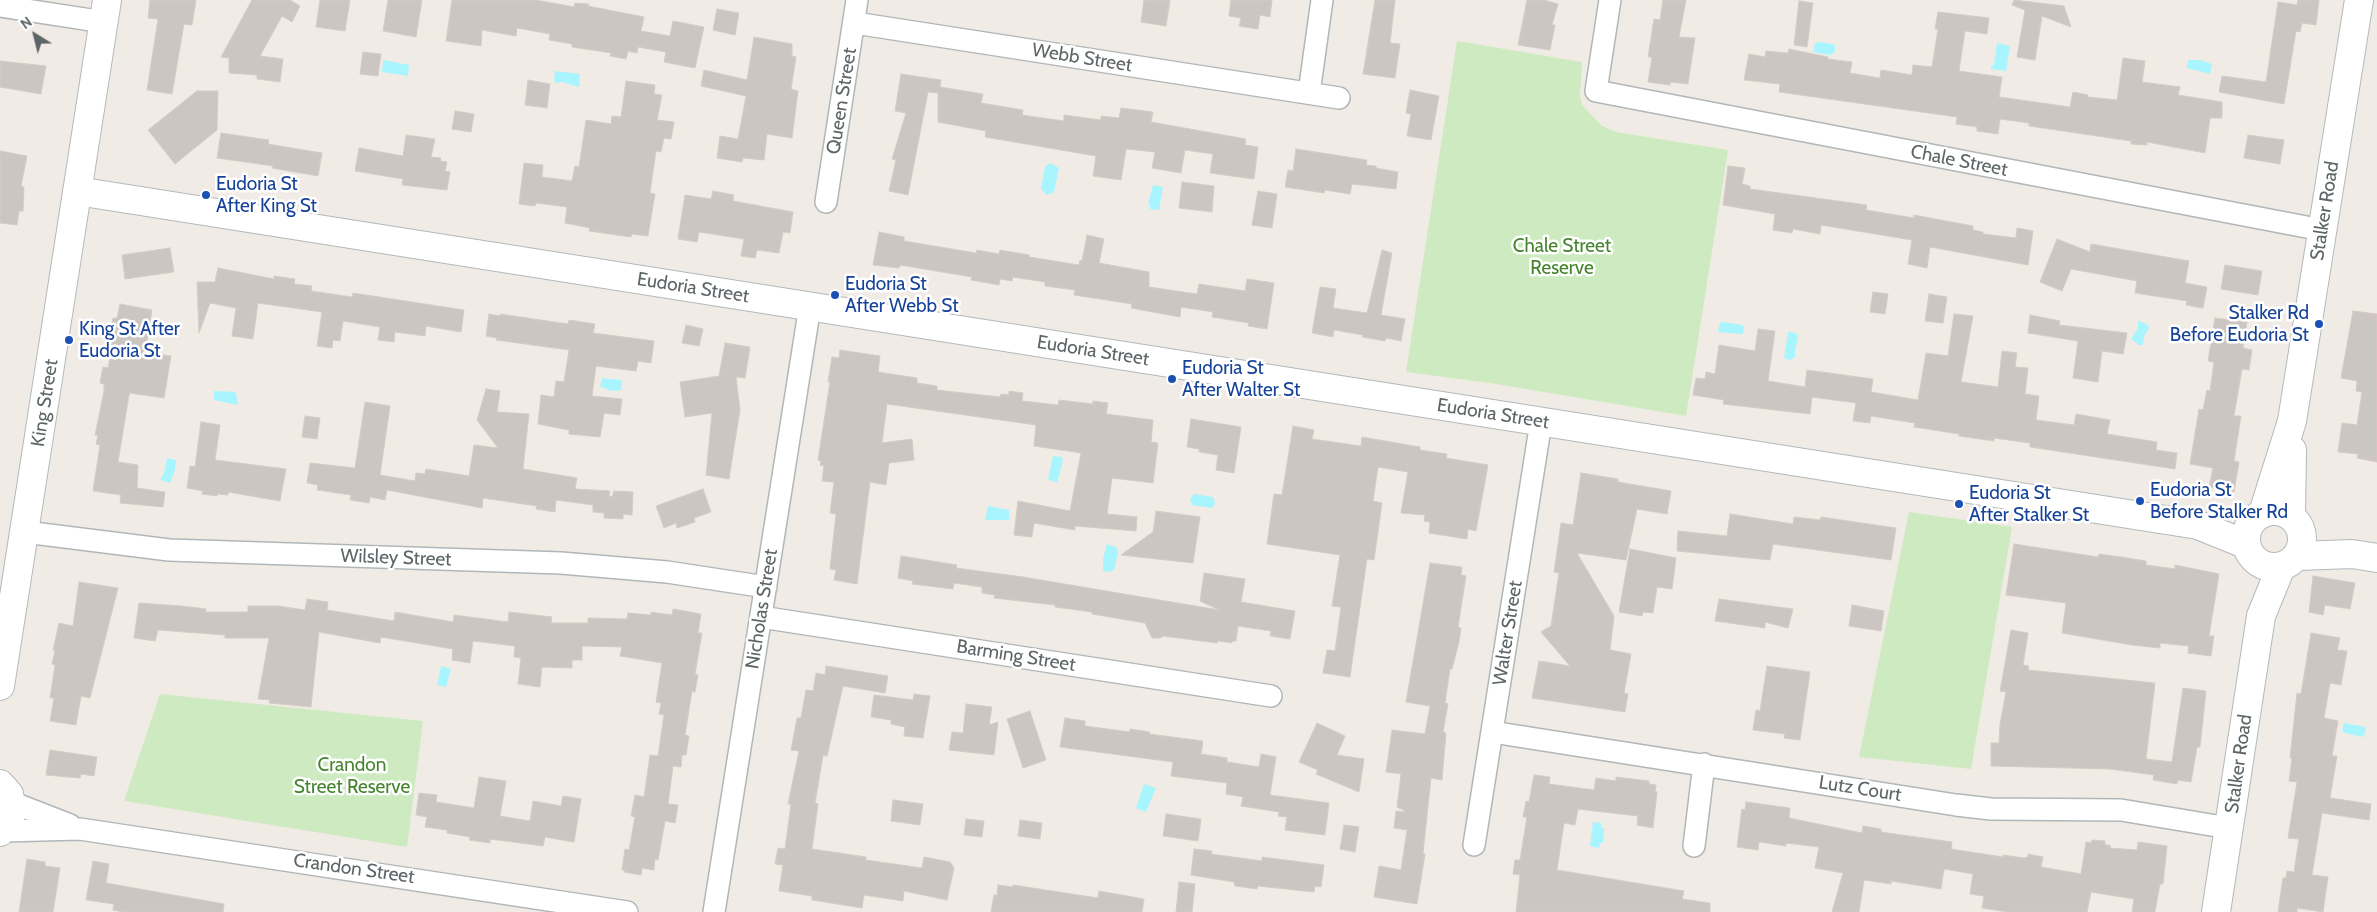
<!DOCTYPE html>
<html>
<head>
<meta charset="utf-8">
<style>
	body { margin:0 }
	#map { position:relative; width:2377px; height:912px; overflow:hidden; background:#f1ebe6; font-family:Cabin,sans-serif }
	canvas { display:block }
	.north { position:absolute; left:10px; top:10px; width:50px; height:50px; -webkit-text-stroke:4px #fff; paint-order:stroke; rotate:324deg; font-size:14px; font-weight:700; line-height:20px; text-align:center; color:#5d6567 }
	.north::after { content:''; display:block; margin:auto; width:18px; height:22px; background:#5d6567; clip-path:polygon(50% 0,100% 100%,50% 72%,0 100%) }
</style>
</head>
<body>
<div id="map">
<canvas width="2377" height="912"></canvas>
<div class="north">N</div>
</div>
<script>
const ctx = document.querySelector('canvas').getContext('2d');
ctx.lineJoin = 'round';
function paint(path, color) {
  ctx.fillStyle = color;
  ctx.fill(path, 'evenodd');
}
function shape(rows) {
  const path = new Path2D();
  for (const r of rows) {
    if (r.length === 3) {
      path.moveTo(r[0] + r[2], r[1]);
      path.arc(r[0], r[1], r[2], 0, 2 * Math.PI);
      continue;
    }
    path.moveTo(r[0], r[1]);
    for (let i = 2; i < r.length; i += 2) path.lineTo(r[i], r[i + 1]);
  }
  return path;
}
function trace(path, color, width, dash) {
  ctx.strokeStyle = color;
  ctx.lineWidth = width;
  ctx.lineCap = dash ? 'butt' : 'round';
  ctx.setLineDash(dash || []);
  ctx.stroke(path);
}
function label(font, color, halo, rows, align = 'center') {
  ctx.font = font + ' Cabin,sans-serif';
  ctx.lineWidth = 5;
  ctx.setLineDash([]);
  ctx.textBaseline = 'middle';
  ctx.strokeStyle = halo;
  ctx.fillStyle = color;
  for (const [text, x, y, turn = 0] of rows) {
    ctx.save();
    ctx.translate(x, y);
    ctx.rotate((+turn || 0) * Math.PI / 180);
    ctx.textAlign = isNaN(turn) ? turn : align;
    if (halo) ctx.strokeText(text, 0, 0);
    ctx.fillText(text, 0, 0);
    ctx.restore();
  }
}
paint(shape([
	[1457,41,1582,62,1580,95,1582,105,1602,126,1616,132,1728,150,1686,416,1490,383,1406,372],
	[1909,512,2012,527,1971,769,1859,757],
	[160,694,423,721,407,847,124,801]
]), '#ceeac1');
paint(shape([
	[1822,42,1835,45,1835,52,1830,55,1813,52,1815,43],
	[1997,43,2010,46,2006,71,1991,69,1991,66,1994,65],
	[383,60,409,65,408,76,382,72],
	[2188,60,2200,60,2212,64,2210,74,2187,68],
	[555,71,580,74,579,87,562,82,556,83,554,80],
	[1050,163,1059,168,1054,192,1047,195,1041,189,1045,167],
	[1153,185,1163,187,1159,210,1150,209,1150,205,1148,204],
	[2138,321,2147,324,2149,328,2144,336,2143,345,2139,345,2131,339,2138,328],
	[1723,322,1742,325,1744,327,1743,334,1718,332,1720,323],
	[1788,332,1796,333,1798,337,1795,351,1795,357,1790,360,1784,358],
	[602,378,622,380,621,390,611,391,600,386],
	[214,391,236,392,238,405,214,400],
	[1053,456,1061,457,1063,460,1057,483,1048,479],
	[167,458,176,460,175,470,170,483,160,480,164,473],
	[1194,494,1213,497,1215,504,1212,508,1192,505,1190,499],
	[988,506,1009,510,1009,520,985,520],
	[1107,544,1116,547,1118,552,1114,570,1109,572,1103,571,1103,559],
	[441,666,451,669,446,687,437,685],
	[2344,723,2366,727,2364,737,2345,733,2342,731],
	[1144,784,1156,788,1146,812,1136,808],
	[1593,822,1601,823,1601,828,1604,828,1603,843,1600,843,1599,848,1590,846]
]), '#a8f5ff');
const building = shape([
	[150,0,196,0,192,25,184,24,172,94,147,90,158,19,148,18,150,0],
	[252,0,290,0,300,6,292,22,282,16,260,56,283,59,280,82,257,79,257,75,229,73,229,58,221,57,252,0],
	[320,0,350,0,345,31,316,27,320,0],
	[388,0,422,0,416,37,383,31,388,0],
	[452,0,536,0,574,7,575,3,589,4,588,6,644,17,641,31,670,36,673,21,704,27,695,68,664,62,666,52,638,47,637,53,628,51,626,59,610,56,611,53,572,47,572,44,549,40,550,34,517,28,516,36,482,30,481,46,446,41,452,0],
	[1144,0,1170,0,1166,26,1141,22,1144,0],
	[1231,0,1272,0,1270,17,1260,15,1258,29,1239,26,1241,18,1229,16,1231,0],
	[1375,0,1395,0,1390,43,1400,44,1395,78,1363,74,1375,0],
	[1527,0,1544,0,1558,4,1552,25,1555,25,1550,50,1518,45,1527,0],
	[1663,0,1686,0,1679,37,1695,38,1688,84,1671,82,1670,85,1648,82,1652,57,1648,57,1654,19,1660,20,1663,0],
	[2014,0,2064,6,2071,27,2042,16,2035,60,2017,57,2025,10,2012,5,2014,0],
	[2298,0,2319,0,2316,25,2302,23,2300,32,2296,31,2284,104,2219,92,2222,76,2266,82,2278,2,2297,5,2298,0],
	[1799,1,1813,3,1807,47,1794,45,1799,1],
	[717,9,739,13,735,35,713,30,717,9],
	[1938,12,1989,18,1987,34,1965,31,1959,71,2002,77,1999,97,2070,107,2073,92,2088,95,2088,97,2117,100,2123,58,2145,61,2142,82,2180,87,2178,95,2222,102,2222,118,2210,118,2205,153,2147,142,2147,145,2131,144,2131,141,2029,126,2029,123,2000,119,1998,134,1977,131,1977,127,1956,124,1957,117,1779,92,1780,84,1744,80,1749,54,1765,57,1766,51,1788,53,1789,49,1828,57,1828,59,1852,62,1850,73,1880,78,1881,70,1912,75,1913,65,1932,67,1938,29,1935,29,1938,12],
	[754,37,792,44,792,56,796,57,791,89,798,91,792,138,767,134,764,160,743,158,742,162,717,158,720,136,738,139,746,96,701,86,704,70,747,80,754,37],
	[363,52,381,54,378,76,360,74,363,52],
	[0,61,46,66,41,94,0,87,0,61],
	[901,74,941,80,940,87,983,94,981,103,1023,110,1022,115,1064,121,1064,115,1101,120,1101,116,1119,118,1121,108,1153,112,1151,122,1246,139,1245,145,1258,147,1254,179,1210,173,1213,154,1185,150,1181,173,1152,168,1155,152,1126,149,1121,180,1093,176,1096,156,985,137,986,131,938,122,938,93,928,92,908,195,889,191,896,160,892,159,906,113,895,111,901,74],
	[528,80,550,84,547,108,525,105,528,80],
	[626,81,655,85,654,94,662,95,657,120,674,122,671,139,664,138,661,152,656,151,650,193,655,194,648,236,632,234,631,237,589,231,590,228,565,223,567,207,536,203,535,206,519,204,524,163,543,165,542,177,572,181,575,166,579,167,586,120,611,124,612,116,621,117,626,81],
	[1410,90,1439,96,1431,140,1407,136,1411,114,1406,113,1410,90],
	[197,91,218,91,217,130,175,164,148,130,197,91],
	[455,111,474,114,471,132,452,129,455,111],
	[221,133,269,140,268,144,322,153,318,176,272,168,273,166,217,158,221,133],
	[406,135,435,139,431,157,441,158,440,161,447,162,445,171,450,172,447,190,402,185,403,179,355,171,359,148,403,156,406,135],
	[2248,135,2284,140,2280,164,2244,158,2248,135],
	[1296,149,1367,160,1366,165,1376,166,1376,168,1398,172,1396,189,1352,184,1350,194,1325,190,1324,193,1285,187,1288,170,1293,171,1296,149],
	[0,151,27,156,21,186,24,187,23,211,19,211,17,225,0,223,0,151],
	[1728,166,1745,168,1742,184,1750,186,1750,189,1867,205,1866,210,1914,218,1914,215,1973,226,1973,230,1983,232,1983,234,2016,238,2017,228,2033,231,2028,265,1930,247,1927,268,1908,264,1912,240,1821,225,1820,234,1793,229,1792,233,1773,230,1775,214,1723,205,1728,166],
	[1182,182,1214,186,1212,212,1179,208,1182,182],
	[713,191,734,195,733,201,793,212,790,233,783,232,779,253,757,250,755,258,741,256,744,239,699,232,697,242,678,239,685,195,711,199,713,191],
	[1258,191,1277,194,1272,228,1252,225,1258,191],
	[879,232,904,237,904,241,976,253,977,250,999,254,1000,250,1029,255,1029,257,1079,265,1080,260,1082,261,1087,235,1104,239,1099,263,1149,272,1149,287,1197,294,1199,284,1245,291,1247,279,1274,283,1267,329,1248,326,1249,323,1212,317,1213,312,1181,307,1180,317,1131,308,1132,304,1074,295,1075,290,1045,286,1045,282,1013,277,1012,281,1000,279,999,285,971,280,972,277,900,265,899,268,873,265,879,232],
	[2057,239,2090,252,2091,244,2189,261,2185,283,2207,287,2203,308,2186,305,2187,301,2135,293,2137,281,2071,269,2062,291,2040,282,2057,239],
	[170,248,174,272,125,279,122,255,170,248],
	[1382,250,1392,253,1381,315,1405,319,1401,341,1386,338,1385,341,1362,337,1363,335,1334,330,1333,337,1312,333,1320,287,1336,289,1333,308,1367,313,1382,250],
	[2225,265,2262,271,2258,295,2221,289,2225,265],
	[218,268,274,279,274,276,295,279,294,284,312,286,311,291,352,297,353,293,464,310,461,332,426,326,425,336,395,332,394,342,378,340,380,327,343,321,340,341,333,340,332,348,317,346,322,312,258,303,253,339,232,336,236,308,210,303,199,333,197,282,215,282,218,268],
	[1873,292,1888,294,1885,314,1870,312,1873,292],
	[1929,294,1947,297,1943,323,1925,321,1929,294],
	[120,304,152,310,145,352,171,356,164,398,130,393,129,395,118,462,138,465,137,488,165,492,163,507,120,503,121,495,93,491,100,445,96,444,98,435,95,435,104,391,104,384,100,383,103,367,108,368,113,338,109,338,113,318,117,318,120,304],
	[2353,311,2377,314,2377,462,2357,458,2358,454,2338,452,2342,423,2357,425,2362,392,2356,391,2357,381,2341,378,2353,311],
	[489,314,500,316,500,314,568,324,569,320,595,324,593,333,654,341,651,363,638,361,636,371,596,366,592,396,622,399,620,415,604,413,600,437,569,434,569,430,538,424,541,395,554,397,556,381,564,382,569,350,496,340,497,338,486,336,489,314],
	[1954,314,1973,316,1961,382,1998,387,2002,351,2017,353,2015,367,2028,368,2025,394,2039,396,2036,420,2074,425,2076,414,2110,420,2107,434,2157,442,2156,450,2177,453,2175,469,2030,447,2030,443,1994,438,1994,441,1959,436,1959,434,1914,427,1915,423,1871,416,1870,423,1853,421,1856,403,1812,397,1810,414,1723,404,1724,400,1693,395,1696,378,1705,379,1706,372,1715,374,1719,345,1755,351,1758,329,1775,331,1768,381,1805,387,1807,370,1873,379,1871,392,1918,400,1926,353,1948,356,1954,314],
	[2030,315,2060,321,2059,325,2127,333,2123,354,2102,351,2098,382,2073,378,2078,341,2028,333,2030,315],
	[2215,318,2247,322,2243,348,2252,350,2249,370,2242,369,2234,416,2241,416,2234,461,2239,462,2234,492,2209,487,2213,468,2190,464,2199,409,2203,410,2207,390,2210,391,2214,362,2208,361,2215,318],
	[686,325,703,329,699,346,682,343,686,325],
	[725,343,750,347,745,378,736,377,740,410,729,479,706,475,712,413,685,417,680,382,719,376,725,343],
	[840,350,880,356,878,372,917,378,917,383,937,386,937,390,1000,397,1001,394,1009,395,1009,391,1023,393,1022,401,1058,405,1059,400,1093,404,1093,401,1108,403,1106,414,1153,420,1151,442,1158,443,1153,483,1112,478,1107,514,1137,517,1136,531,1075,526,1075,530,1034,523,1032,537,1014,535,1018,501,1070,511,1081,453,1034,446,1036,425,887,404,882,443,912,439,914,460,889,463,886,485,870,482,857,584,834,580,836,570,830,569,836,514,830,513,834,482,822,481,824,466,820,465,821,461,818,460,830,382,828,382,832,357,839,358,840,350],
	[486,389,500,391,497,412,529,414,523,469,577,478,575,489,610,491,609,496,612,497,614,491,633,492,632,515,623,514,623,519,604,518,604,513,593,512,593,505,556,500,555,512,536,509,537,506,483,498,482,508,387,490,385,500,370,497,369,503,350,500,351,495,317,490,318,485,307,483,310,463,355,468,365,402,390,406,380,475,415,481,416,473,425,474,426,469,469,476,474,445,498,448,477,420,486,389],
	[305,416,320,418,317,439,302,437,305,416],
	[1191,419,1241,427,1234,473,1216,470,1218,455,1199,452,1199,449,1187,447,1191,419],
	[201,422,220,425,215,460,286,469,280,501,228,492,228,495,218,494,217,496,202,494,203,491,187,488,190,466,195,467,201,422],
	[1293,426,1314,430,1312,439,1361,446,1362,437,1420,447,1420,450,1447,454,1446,458,1488,465,1476,531,1468,529,1467,539,1429,533,1430,522,1424,521,1425,515,1401,513,1408,472,1378,467,1373,501,1382,503,1374,560,1367,559,1350,677,1323,673,1327,650,1335,651,1341,607,1332,606,1340,555,1267,544,1274,494,1282,495,1293,426],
	[1581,473,1618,479,1618,482,1671,491,1667,514,1637,509,1626,560,1577,553,1614,616,1610,650,1631,654,1624,693,1628,694,1625,712,1532,698,1539,661,1570,666,1541,632,1551,626,1559,573,1554,572,1561,523,1573,525,1581,473],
	[703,489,711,512,694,518,695,522,677,528,676,523,664,528,656,506,703,489],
	[1156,511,1200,517,1193,563,1121,555,1153,532,1156,511],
	[1730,514,1793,524,1794,517,1820,520,1821,517,1896,528,1891,560,1773,544,1770,560,1677,551,1678,531,1727,536,1730,514],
	[2014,544,2098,557,2099,554,2121,557,2146,561,2146,565,2175,569,2175,565,2219,574,2209,636,2214,636,2211,656,2188,653,2189,646,2160,643,2160,648,2132,645,2062,633,2066,603,2006,595,2014,544],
	[1630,549,1676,558,1672,589,1657,587,1653,613,1643,612,1642,616,1619,612,1630,549],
	[901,556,957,565,956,568,1023,577,1219,610,1200,601,1204,573,1245,579,1241,602,1295,611,1290,639,1270,636,1271,631,1238,626,1236,641,1232,641,1232,643,1218,641,1217,643,1163,636,1160,638,1152,638,1145,623,1092,614,1092,612,1055,607,1055,605,994,598,995,595,982,593,982,587,954,583,953,589,912,584,913,581,898,578,901,556],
	[1430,563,1462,567,1461,575,1466,576,1458,627,1461,628,1459,642,1452,669,1450,669,1445,703,1448,704,1443,732,1446,733,1442,780,1431,778,1423,853,1425,854,1417,904,1374,897,1379,866,1401,870,1407,830,1394,828,1396,811,1404,812,1405,811,1397,807,1401,774,1386,772,1392,730,1425,734,1430,706,1406,702,1430,563],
	[2313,576,2355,583,2350,609,2325,605,2323,615,2309,612,2313,576],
	[79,582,118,588,90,698,81,696,76,725,50,721,54,698,50,698,55,665,52,664,55,651,53,650,59,623,73,626,79,582],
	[307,599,328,602,327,610,394,621,395,612,453,622,454,615,508,622,509,612,552,617,551,623,588,623,588,618,627,619,628,613,651,615,651,612,672,615,673,609,701,614,698,633,702,633,695,674,698,675,695,692,692,691,685,735,689,736,686,755,682,755,681,767,673,766,668,804,678,805,675,823,665,821,658,860,655,859,654,870,642,868,641,875,624,872,625,870,622,870,625,849,629,850,635,817,631,816,635,795,644,797,650,755,658,756,664,715,659,714,661,703,656,702,662,663,620,656,622,647,582,646,582,660,572,660,572,668,542,667,540,687,518,684,521,658,514,657,515,646,473,641,470,663,452,660,453,649,381,637,380,643,319,632,311,707,269,703,270,700,258,699,269,638,225,638,225,635,158,630,155,641,134,638,139,603,182,606,206,609,206,612,248,612,248,606,278,606,305,610,307,599],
	[1719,599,1793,609,1788,628,1765,622,1765,628,1715,621,1719,599],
	[1852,605,1884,611,1881,631,1849,626,1852,605],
	[2011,630,2028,633,2023,665,2029,666,2028,670,2155,683,2146,759,2172,762,2183,688,2206,691,2200,747,2197,747,2191,782,2178,780,2177,784,2153,780,2154,775,2110,769,1991,766,1991,743,1999,743,2000,724,2006,692,2000,691,2011,630],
	[2311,633,2340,638,2337,650,2347,651,2341,685,2330,683,2324,718,2338,721,2332,756,2337,756,2330,798,2371,804,2369,820,2322,813,2312,875,2328,877,2323,912,2297,908,2297,912,2278,912,2283,878,2286,878,2287,871,2294,872,2299,839,2288,838,2297,782,2289,781,2292,758,2290,758,2297,693,2301,694,2311,633],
	[826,666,888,676,885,693,843,686,827,756,823,755,815,803,818,804,812,849,866,857,866,860,922,868,924,857,950,862,954,868,947,900,904,891,903,901,864,895,862,908,812,900,812,896,779,891,783,865,775,864,778,848,785,849,791,804,788,804,799,751,791,750,797,718,801,718,806,690,813,691,816,673,825,675,826,666],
	[1767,666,1810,672,1800,740,1784,738,1785,734,1753,730,1756,710,1760,711,1767,666],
	[914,694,930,696,923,738,904,736,905,727,891,724,891,720,871,717,874,695,913,700,914,694],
	[966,704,992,707,989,725,998,722,994,755,949,750,952,732,963,733,966,704],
	[1030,711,1046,760,1023,768,1007,719,1030,711],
	[1065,718,1085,721,1085,726,1130,732,1130,729,1150,732,1149,734,1203,741,1201,754,1227,758,1227,762,1259,767,1261,754,1276,757,1270,795,1329,803,1325,835,1285,830,1287,817,1278,816,1279,812,1241,806,1243,797,1226,794,1227,783,1171,776,1173,762,1060,747,1065,718],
	[1317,723,1345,736,1337,755,1364,759,1359,792,1316,774,1318,770,1299,762,1317,723],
	[50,750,97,757,94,776,81,774,80,778,46,775,50,750],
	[1534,775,1550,777,1549,784,1594,790,1596,778,1616,781,1616,777,1649,781,1649,784,1656,785,1655,791,1657,792,1653,828,1637,825,1638,816,1578,809,1575,825,1564,823,1557,870,1684,891,1682,899,1710,903,1710,912,1516,912,1520,875,1513,874,1515,860,1520,860,1527,817,1523,817,1526,801,1529,802,1534,775],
	[479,777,506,781,500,816,530,821,533,801,561,806,563,796,581,799,574,842,545,837,543,846,490,839,490,843,469,840,470,837,447,833,447,830,425,827,427,817,416,815,419,793,437,795,436,802,474,808,479,777],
	[893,800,923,804,920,825,891,821,893,800],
	[1746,802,1790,808,1789,818,1862,833,1863,826,1881,829,1881,832,1952,842,1951,849,2003,857,2003,855,2024,858,2028,857,2028,854,2043,857,2041,867,2081,874,2086,842,2091,843,2092,840,2105,841,2105,845,2110,845,2110,848,2137,850,2138,842,2167,846,2163,884,2160,884,2155,912,2132,912,2134,899,2091,892,2087,912,2008,912,1982,908,1984,896,1970,894,1973,874,1944,869,1941,889,1891,881,1891,884,1864,880,1859,912,1832,912,1843,873,1815,868,1819,847,1786,843,1786,846,1759,842,1758,850,1737,847,1742,809,1745,810,1746,802],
	[1166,814,1201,819,1198,841,1163,836,1166,814],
	[966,819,984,821,982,837,964,835,966,819],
	[1020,820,1042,823,1040,839,1018,836,1020,820],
	[1344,825,1359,827,1355,852,1340,849,1344,825],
	[1194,849,1212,851,1211,854,1262,861,1262,857,1324,865,1321,887,1315,886,1314,892,1258,886,1257,889,1235,886,1234,882,1191,875,1194,849],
	[27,859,45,862,45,866,60,868,53,912,19,912,27,859],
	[93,861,109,864,106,883,224,904,223,912,123,912,113,910,114,904,86,900,93,861],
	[1179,882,1195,884,1192,912,1176,912,1179,882],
	[998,885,1013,887,1013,885,1098,898,1099,891,1144,899,1142,912,991,912,994,895,997,895,998,885]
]);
paint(building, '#ccc6c3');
trace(building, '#d6cbc4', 1);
const minor = shape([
	[1610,0,1596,91,2322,230],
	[0,6,104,22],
	[855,23,1339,98],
	[1309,93,1322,0],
	[826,202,857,0],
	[25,532,169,550,561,563,667,572,766,587],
	[761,617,1271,696],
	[1492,732,1956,805,1991,809,2121,810,2229,828],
	[11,802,70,825],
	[2,831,80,829,627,912],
	[1474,845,1541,422],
	[1694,846,1704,764],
	[714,912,810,306]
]);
const secondary = shape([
	[77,191,2198,525,2245,544],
	[2274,539,28],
	[2263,513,2292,421,2359,0],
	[2291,516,2292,450],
	[2298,556,2352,554,2377,558],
	[0,686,107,0],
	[0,784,9,794,12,812,8,822,0,832],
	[2216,912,2261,616,2281,567]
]);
trace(minor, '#b1b7b9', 24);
trace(secondary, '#b2b9bc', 30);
trace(minor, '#fff', 21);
trace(secondary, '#fff', 28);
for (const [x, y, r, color] of [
	[206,195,5,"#1a4fb4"],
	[835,295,5,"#1a4fb4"],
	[2319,324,5,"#1a4fb4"],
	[69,340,5,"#1a4fb4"],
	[1172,379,5,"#1a4fb4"],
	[2140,501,5,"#1a4fb4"],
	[1959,504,5,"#1a4fb4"]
]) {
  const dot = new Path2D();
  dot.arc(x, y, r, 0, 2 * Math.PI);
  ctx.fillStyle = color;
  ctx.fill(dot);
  trace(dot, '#fff', 2);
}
label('19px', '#5d6567', '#fff', [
	["Webb Street",1082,58,9],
	["Queen Street",842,101,-81],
	["Chale Street",1959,161,11],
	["Stalker Road",2325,211,-81],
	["Eudoria Street",693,288,9],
	["Eudoria Street",1093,351,9],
	["King Street",45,403,-81],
	["Eudoria Street",1493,414,9],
	["Wilsley Street",396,558,2],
	["Nicholas Street",762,609,-81],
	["Walter Street",1508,633,-81],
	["Barming Street",1016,656,9],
	["Stalker Road",2239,764,-82],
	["Lutz Court",1860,789,9],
	["Crandon Street",354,869,8]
]);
label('19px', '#164399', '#fff', [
	["Eudoria St",216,184],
	["After King St",216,206],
	["Eudoria St",845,284],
	["After Webb St",845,306],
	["Stalker Rd",2309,313,"right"],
	["Before Eudoria St",2309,335,"right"],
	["King St After",79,329],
	["Eudoria St",79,351],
	["Eudoria St",1182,368],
	["After Walter St",1182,390],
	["Eudoria St",2150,490],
	["Before Stalker Rd",2150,512],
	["Eudoria St",1969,493],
	["After Stalker St",1969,515]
], 'left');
label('19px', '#46842f', '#fff', [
	["Chale Street",1562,246],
	["Reserve",1562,268],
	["Crandon",352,765],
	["Street Reserve",352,787]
]);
</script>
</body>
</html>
